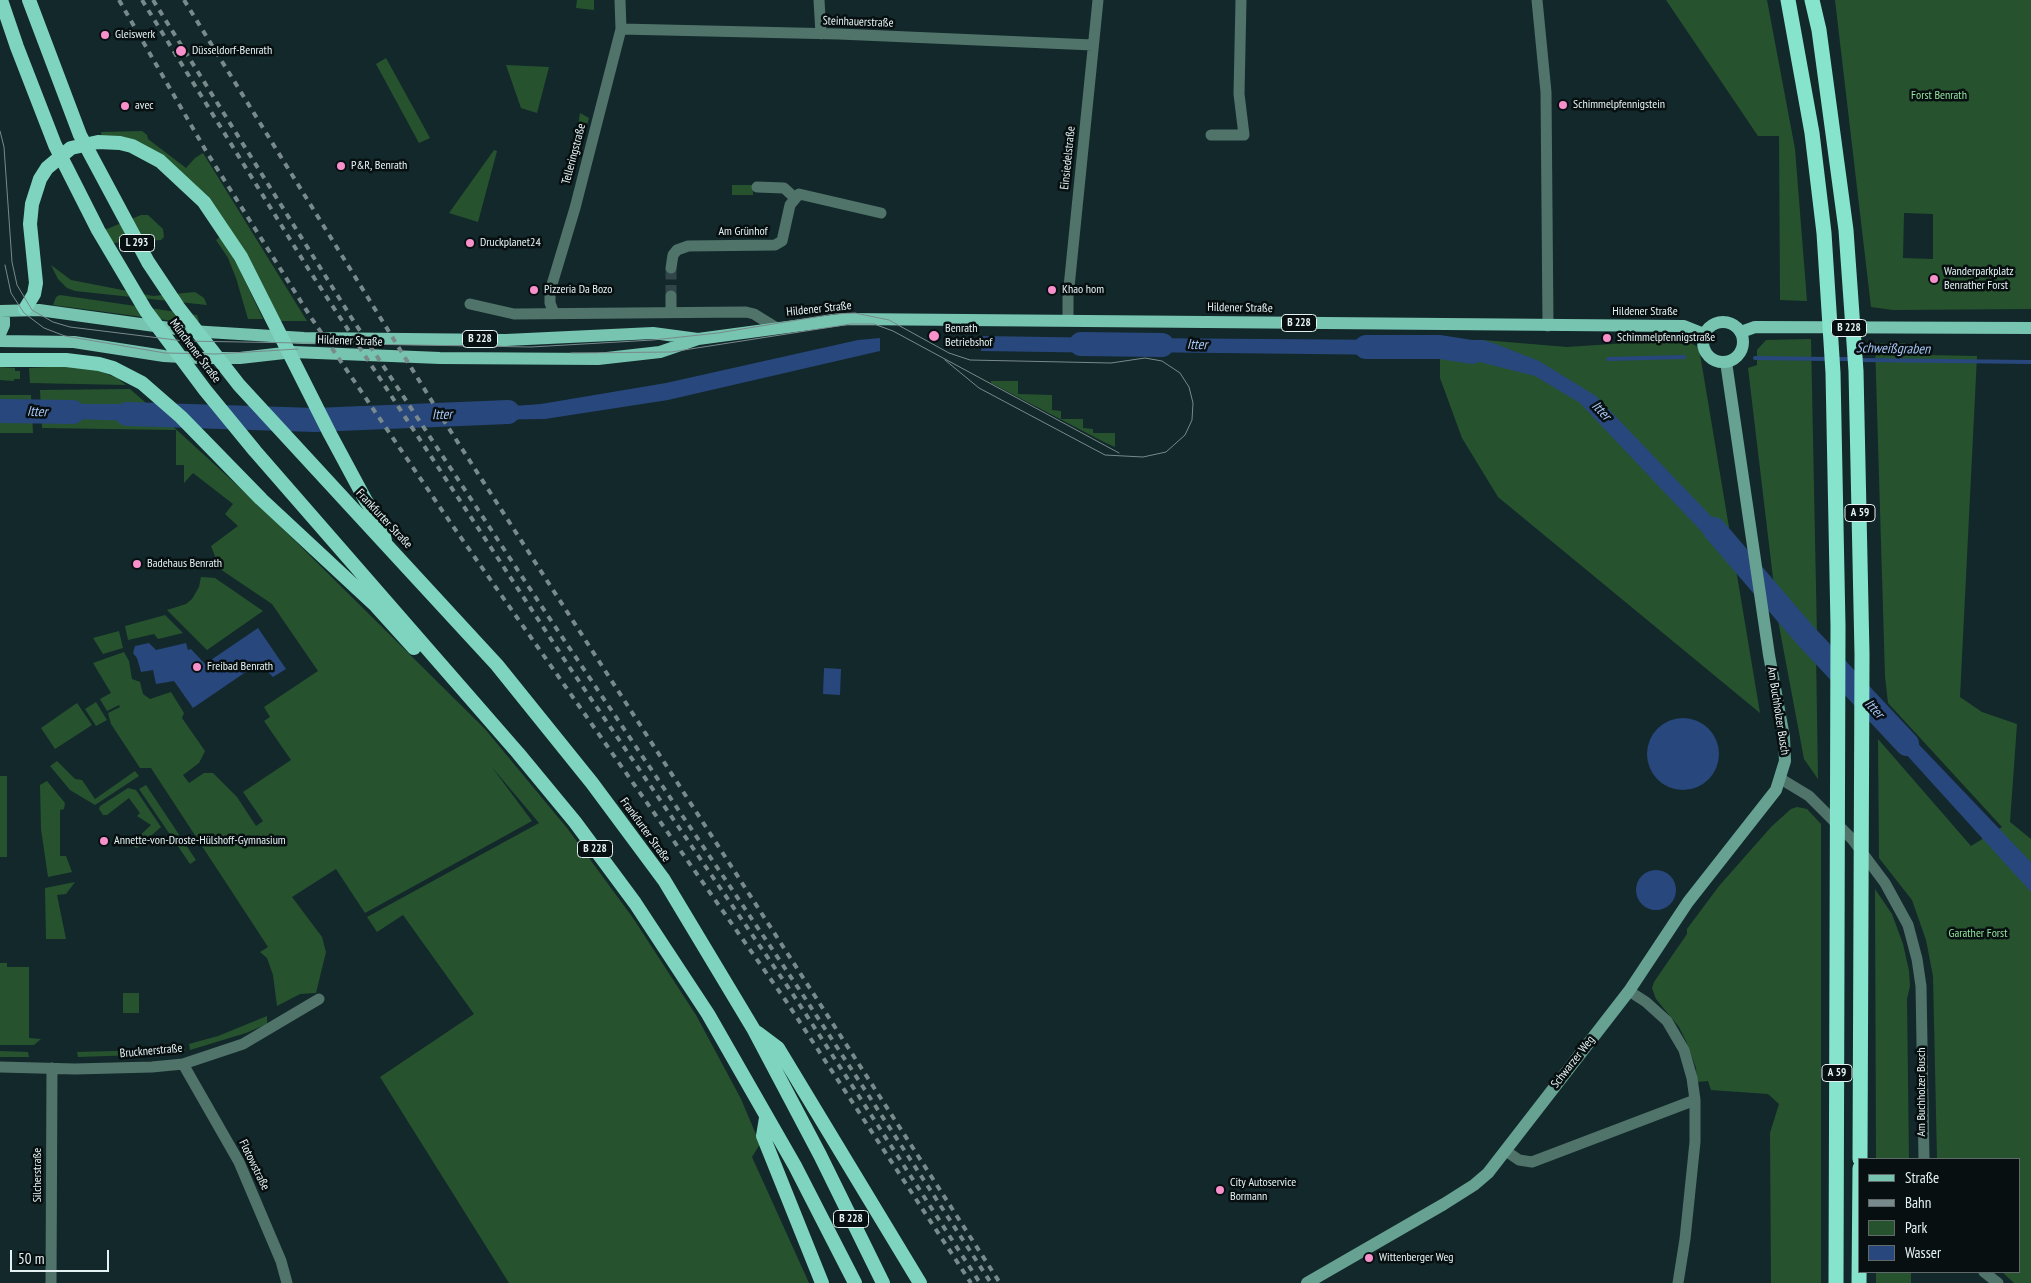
<!DOCTYPE html>
<html>
<head>
<meta charset="utf-8">
<style>
	body { margin:0 }
	#map { position:relative; width:2031px; height:1283px; overflow:hidden; background:#13282b; font-family:"PT Sans Narrow",sans-serif }
	canvas { display:block }
	.legend { position:absolute; left:1858px; top:1158px; width:162px; height:115px; box-sizing:border-box; background:#070f10; border:1px solid #606a6b; margin:0; padding:6px 9px; list-style:none; font-size:15px; color:#e5f2f3 }
	.legend li { display:flex; align-items:center; gap:10px; height:25px }
	.legend b { width:25px; border:1px solid #606a6b }
	.scale { position:absolute; left:10px; top:1250px; width:99px; height:22px; box-sizing:border-box; border:2px solid #e5f2f3; border-top:0; padding-left:6px; font-size:15px; line-height:18px; white-space:nowrap; color:#e5f2f3; -webkit-text-stroke:4px #070f10; paint-order:stroke }
</style>
</head>
<body>
<div id="map">
<canvas width="2031" height="1283"></canvas>
<ul class="legend">
<li><b style="height:6px;background:#77c4b0"></b>Straße</li>
<li><b style="height:6px;background:#788a8c"></b>Bahn</li>
<li><b style="height:14px;background:#26532e"></b>Park</li>
<li><b style="height:14px;background:#28477c"></b>Wasser</li>
</ul>
<div class="scale">50 m</div>
</div>
<script>
const ctx = document.querySelector('canvas').getContext('2d');
ctx.lineJoin = 'round';
function paint(path, color) {
  ctx.fillStyle = color;
  ctx.fill(path, 'evenodd');
}
function shape(rows) {
  const path = new Path2D();
  for (const r of rows) {
    if (r.length === 3) {
      path.moveTo(r[0] + r[2], r[1]);
      path.arc(r[0], r[1], r[2], 0, 2 * Math.PI);
      continue;
    }
    path.moveTo(r[0], r[1]);
    for (let i = 2; i < r.length; i += 2) path.lineTo(r[i], r[i + 1]);
  }
  return path;
}
function trace(path, color, width, dash) {
  ctx.strokeStyle = color;
  ctx.lineWidth = width;
  ctx.lineCap = dash ? 'butt' : 'round';
  ctx.setLineDash(dash || []);
  ctx.stroke(path);
}
function label(font, color, halo, rows, align = 'center') {
  ctx.font = font + ' "PT Sans Narrow",sans-serif';
  ctx.lineWidth = 5;
  ctx.setLineDash([]);
  ctx.textBaseline = 'middle';
  ctx.strokeStyle = halo;
  ctx.fillStyle = color;
  for (const [text, x, y, turn = 0] of rows) {
    ctx.save();
    ctx.translate(x, y);
    ctx.rotate((+turn || 0) * Math.PI / 180);
    ctx.textAlign = isNaN(turn) ? turn : align;
    if (halo) ctx.strokeText(text, 0, 0);
    ctx.fillText(text, 0, 0);
    ctx.restore();
  }
}
paint(shape([
	[577,0,594,0,594,10,576,8],
	[1666,0,1767,0,1795,149,1807,301,1780,300,1779,136,1758,136],
	[1835,0,2031,0,2031,309,1893,310,1871,307],
	[1904,213,1933,214,1933,259,1903,258],
	[386,58,430,138,419,143,376,64],
	[506,65,549,67,537,113,521,108],
	[580,113,589,118,582,141,576,139],
	[142,131,147,135,148,139,186,168,195,158,203,153,307,321,278,321,191,182,102,138,101,132],
	[494,150,497,151,478,222,449,213],
	[732,185,753,185,753,195,732,195],
	[141,215,148,215,163,229,164,237,161,240,112,243,102,231],
	[220,237,238,266,263,319,248,319,236,278,228,258,216,240],
	[51,265,71,280,153,296,195,292,204,298,207,305,75,291,67,288,58,279],
	[60,295,197,315,199,321,196,324,53,305,56,297],
	[1811,339,1817,637,1775,595,1748,368,1757,365,1757,350,1766,340],
	[1483,340,1567,347,1672,340,1688,341,1699,348,1760,713,1498,497,1462,438,1440,378,1440,352,1446,341],
	[1875,343,1904,343,1925,355,1977,356,1960,697,1982,712,2017,724,2010,822,2031,839,2031,1283,2014,1283,2002,1272,2020,1272,2020,1159,1937,1159,1933,976,1926,940,1912,900,1879,858,1878,739,1971,846,2002,827,1888,703,1885,676],
	[67,366,94,369,117,378,126,385,30,383,29,368],
	[0,367,15,368,15,371,20,371,20,379,14,379,14,381,0,380],
	[991,381,1018,381,1018,394,1052,395,1052,410,1061,411,1061,419,1083,419,1083,428,1093,429,1093,433,1115,433,1115,447,1104,442,991,383],
	[130,389,168,422,236,484,274,520,485,729,567,828,633,918,696,1015,741,1099,760,1144,752,1157,809,1283,509,1283,380,1077,474,1014,403,915,377,932,367,917,539,823,491,766,532,821,365,913,336,869,292,897,322,937,326,952,316,993,300,994,277,1006,273,975,267,958,260,952,268,947,151,768,140,768,111,724,108,713,120,707,119,705,107,711,100,699,111,693,93,663,124,652,129,661,132,679,140,682,143,694,150,699,171,692,184,713,182,718,205,751,199,763,183,775,189,783,204,773,213,773,237,797,256,826,263,821,243,792,291,760,264,721,270,717,264,707,318,671,272,604,220,569,211,546,238,526,225,514,233,504,193,473,184,483,184,465,176,465,176,430,42,428,40,390],
	[0,395,31,395,33,433,0,433],
	[201,577,215,578,263,611,207,650,167,610,186,604,192,599,199,587],
	[165,615,183,633,158,639,154,634,128,640,125,626],
	[1777,615,1816,652,1818,779,1804,759],
	[119,631,123,648,103,654,93,638],
	[96,702,107,720,96,726,85,709],
	[77,703,92,725,55,749,41,728],
	[57,761,75,779,82,780,95,799,135,771,139,776,95,805,70,790,50,766],
	[0,776,7,776,7,857,0,857],
	[47,781,65,803,64,809,60,810,60,856,66,856,72,872,48,877,41,829,40,785],
	[146,785,196,860,190,864,139,789],
	[128,788,136,790,161,827,137,848,130,845,151,825,137,816,140,813,129,798,107,815,103,815,99,809,100,806],
	[1797,807,1807,809,1821,824,1821,1283,1771,1283,1770,1133,1779,1104,1768,1094,1711,1090,1708,1081,1697,1082,1696,1068,1686,1041,1679,1027,1656,999,1652,988,1654,982,1687,934,1687,929,1719,886,1772,826,1791,809],
	[75,882,66,894,57,895,66,939,46,939,45,888],
	[1875,889,1892,914,1903,944,1909,971,1910,986,1907,999,1909,1159,1876,1159],
	[0,963,7,963,7,967,29,967,29,1038,41,1039,34,1045,0,1045],
	[139,993,139,1013,123,1013,123,993],
	[267,1016,267,1024,246,1033,190,1050,189,1044,218,1036],
	[183,1045,185,1051,167,1054,78,1057,77,1052,148,1050],
	[0,1051,28,1052,29,1057,0,1057],
	[1876,1272,1911,1272,1911,1283,1876,1283]
]), '#26532e');
paint(shape([
	[982,336,1114,338,1114,353,981,351],
	[880,338,880,351,668,400,545,419,479,420,472,409,541,404,666,383,858,340],
	[1131,338,1398,340,1398,355,1131,352],
	[1440,340,1483,340,1496,344,1539,361,1596,396,1732,538,1737,569,1580,403,1535,376,1440,352],
	[41,404,147,404,168,422,41,418],
	[192,404,209,423,203,426,185,408],
	[0,405,31,405,32,423,0,423],
	[364,406,374,425,335,428,327,409],
	[458,408,465,420,451,421,444,409],
	[243,409,258,425,251,426,237,412],
	[303,410,312,426,301,426,287,412],
	[1775,595,1817,637,1816,652,1777,615],
	[258,628,286,669,273,677,259,663,193,708,174,681,156,684,153,670,141,672,137,658,133,653,135,646,149,643,156,650,186,643,188,650,191,649,205,664],
	[824,668,841,669,840,695,823,694],
	[1885,709,2031,862,2031,892,1884,730],
	[1683,754,36],
	[1656,890,20]
]), '#28477c');
trace(shape([
	[1755,358,1829,359],
	[1608,359,1684,357],
	[1836,359,1851,359],
	[1858,360,2031,362]
]), '#28477c', 4);
trace(shape([
	[1081,344,1162,345],
	[1366,347,1440,347,1472,352],
	[0,411,73,412],
	[127,414,315,420,508,412],
	[1714,529,1805,635,1907,744]
]), '#28477c', 24);
trace(shape([
	[671,296,671,268]
]), '#324649', 11, [11, 5.5]);
trace(shape([
	[819,0,821,34],
	[1537,0,1546,92,1548,326],
	[621,29,839,34,1093,45],
	[1211,135,1244,135,1239,94,1241,0],
	[757,187,784,188,795,198],
	[671,268,673,255,677,250,688,246,775,245,782,241,790,205,799,194,881,213],
	[470,304,514,314,746,312,754,314,775,327],
	[671,311,671,296],
	[554,313,550,303,550,291,575,208,621,29,620,0],
	[1068,319,1068,297,1098,0],
	[1781,779,1809,796,1852,839,1885,883,1908,925,1917,959,1921,986,1924,1159],
	[1629,991,1646,1002,1667,1021,1684,1050,1692,1078,1695,1100,1695,1142,1685,1239,1678,1283],
	[183,1064,239,1162,281,1261,287,1283],
	[0,1067,75,1069,152,1067,183,1064,243,1044,319,999],
	[1506,1151,1519,1160,1532,1162,1695,1100],
	[1984,1272,1998,1283],
	[51,1283,52,1068]
]), '#50746a', 11);
trace(shape([
	[1307,1283,1444,1204,1474,1185,1488,1173,1629,991,1688,902,1776,790,1785,761,1784,737,1769,655,1726,362]
]), '#66a192', 12);
trace(shape([
	[0,311,39,310,191,331,304,338,506,340,653,333,698,339],
	[0,314,4,319,4,325,0,334],
	[1723,342,20],
	[1741,332,1755,327,2031,328],
	[0,341,74,342,164,356,199,358,240,358,293,352,440,358,598,359,660,352,698,339,847,319,1684,326,1704,334]
]), '#77c4b0', 12);
trace(shape([
	[1,0,17,47,55,145,98,230,146,311,205,390,255,451,518,753,575,822,635,903,708,1014,795,1166,855,1283],
	[29,0,80,135,148,262,178,307,239,385,497,665,592,783,664,880,754,1030,820,1155,883,1283],
	[25,309,34,294,36,283,30,224,32,204,40,179,47,168,71,148,98,142,120,143,132,146,160,161,204,202,241,257,330,434,366,501,382,524,385,541],
	[0,360,66,360,99,364,113,368,142,383,181,417,261,499,376,606,414,648],
	[758,1033,778,1048,920,1283],
	[766,1118,763,1136,822,1283]
]), '#7ed4be', 14);
trace(shape([
	[1788,0,1812,133,1824,233,1833,373,1838,626,1836,1283],
	[1812,0,1819,30,1846,230,1856,371,1862,654,1860,1159],
	[1859,1283,1860,1168]
]), '#86e4cc', 15);
trace(shape([
	[0,131,4,147,12,262,17,285,32,310,53,322,70,327,184,341,531,347,653,340,718,333,834,314,855,313,889,320,949,353,970,360,1111,363,1145,358,1162,361,1180,373,1189,387,1193,403,1192,420,1185,435,1166,452,1143,457,1105,455,979,388,945,360],
	[5,265,11,293,24,313,44,328,65,336,165,353,216,354,298,349],
	[571,353,671,352,851,324,874,324,893,331,1119,453]
]), '#788a8c', 1);
trace(shape([
	[119,0,206,151,312,319,450,522,786,1001,971,1283],
	[142,0,309,270,411,426,570,668,794,996,980,1283],
	[153,0,351,317,548,616,801,992,991,1283],
	[184,0,446,424,1000,1283]
]), '#788a8c', 4, [6, 6]);
for (const [x, y, r, color] of [
	[105,35,5,"#f890cc"],
	[181,51,6,"#f890cc"],
	[1563,105,5,"#f890cc"],
	[125,106,5,"#f890cc"],
	[341,166,5,"#f890cc"],
	[470,243,5,"#f890cc"],
	[1934,279,5,"#f890cc"],
	[534,290,5,"#f890cc"],
	[1052,290,5,"#f890cc"],
	[934,336,6,"#f890cc"],
	[1607,338,5,"#f890cc"],
	[137,564,5,"#f890cc"],
	[197,667,5,"#f890cc"],
	[104,841,5,"#f890cc"],
	[1220,1190,5,"#f890cc"],
	[1369,1258,5,"#f890cc"]
]) {
  const dot = new Path2D();
  dot.arc(x, y, r, 0, 2 * Math.PI);
  ctx.fillStyle = color;
  ctx.fill(dot);
  trace(dot, '#070f10', 2);
}
for (const [x, y, w] of [
	[137,243,35],
	[1299,323,35],
	[1849,328,35],
	[480,339,35],
	[1860,513,30],
	[595,849,35],
	[1837,1073,30],
	[851,1219,35]
]) {
  const box = new Path2D();
  box.roundRect(x - w / 2, y - 8.5, w, 17, 4);
  ctx.fillStyle = '#070f10';
  ctx.fill(box);
  trace(box, '#e5f2f3', 1);
}
label('bold 11px', '#e5f2f3', null, [
	["L 293",137,243],
	["B 228",1299,323],
	["B 228",1849,328],
	["B 228",480,339],
	["A 59",1860,513],
	["B 228",595,849],
	["A 59",1837,1073],
	["B 228",851,1219]
]);
label('12px', '#e5f2f3', '#070f10', [
	["Steinhauerstraße",858,22,2],
	["Telleringstraße",574,154,-75],
	["Einsiedelstraße",1068,158,-84],
	["Am Grünhof",743,232],
	["Hildener Straße",1240,308,1],
	["Hildener Straße",819,309,-6],
	["Hildener Straße",1645,312],
	["Hildener Straße",350,341,2],
	["Münchener Straße",195,351,53],
	["Frankfurter Straße",384,519,47],
	["Am Buchholzer Busch",1778,711,81],
	["Frankfurter Straße",645,830,54],
	["Brucknerstraße",151,1051,-5],
	["Schwarzer Weg",1573,1062,-52],
	["Am Buchholzer Busch",1922,1092,-90],
	["Flotowstraße",254,1165,64],
	["Silcherstraße",38,1175,-90]
]);
label('12px', '#e5f2f3', '#070f10', [
	["Gleiswerk",115,35],
	["Düsseldorf-Benrath",192,51],
	["Schimmelpfennigstein",1573,105],
	["avec",135,106],
	["P&R, Benrath",351,166],
	["Druckplanet24",480,243],
	["Wanderparkplatz",1944,272],
	["Benrather Forst",1944,286],
	["Pizzeria Da Bozo",544,290],
	["Khao hom",1062,290],
	["Benrath",945,329],
	["Betriebshof",945,343],
	["Schimmelpfennigstraße",1617,338],
	["Badehaus Benrath",147,564],
	["Freibad Benrath",207,667],
	["Annette-von-Droste-Hülshoff-Gymnasium",114,841],
	["City Autoservice",1230,1183],
	["Bormann",1230,1197],
	["Wittenberger Weg",1379,1258]
], 'left');
label('12px', '#93e49d', '#070f10', [
	["Forst Benrath",1939,96],
	["Garather Forst",1978,934]
]);
label('italic 14px', '#a7c5f5', '#070f10', [
	["Itter",1197,345,1],
	["Schweißgraben",1893,349,1],
	["Itter",1601,411,46],
	["Itter",37,412,2],
	["Itter",442,415,-2],
	["Itter",1874,709,47]
]);
</script>
</body>
</html>
